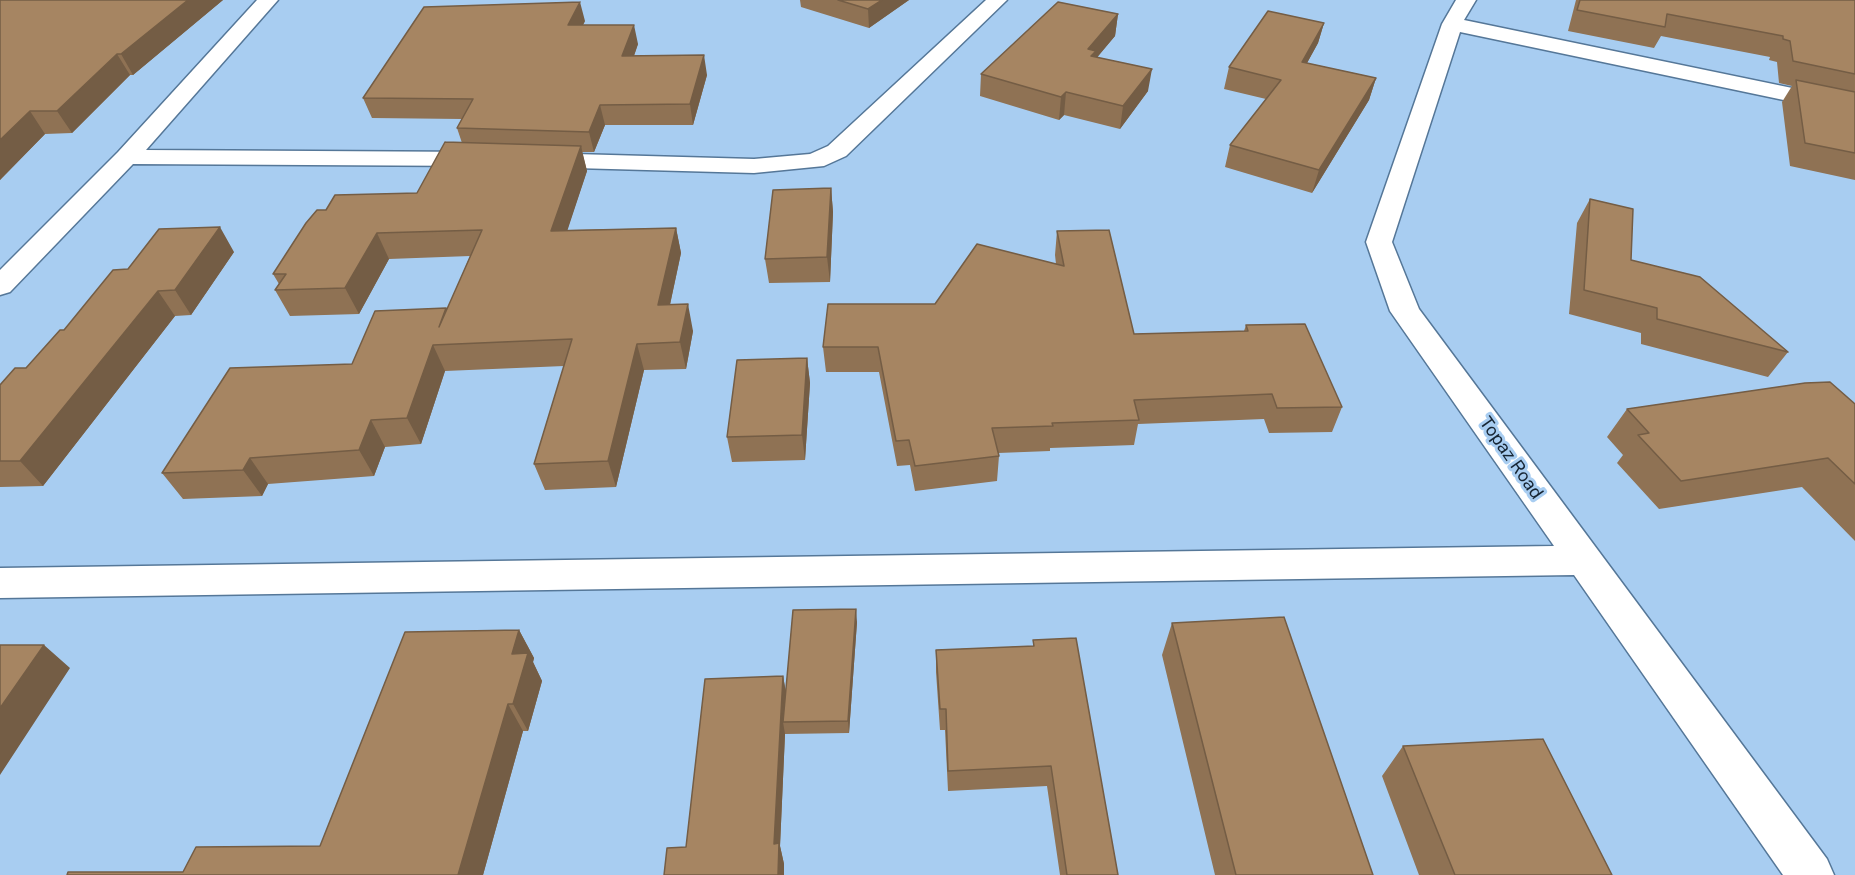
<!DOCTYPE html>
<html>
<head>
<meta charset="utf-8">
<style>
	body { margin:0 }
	canvas { display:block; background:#a8cdf1 }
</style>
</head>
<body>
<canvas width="1855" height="875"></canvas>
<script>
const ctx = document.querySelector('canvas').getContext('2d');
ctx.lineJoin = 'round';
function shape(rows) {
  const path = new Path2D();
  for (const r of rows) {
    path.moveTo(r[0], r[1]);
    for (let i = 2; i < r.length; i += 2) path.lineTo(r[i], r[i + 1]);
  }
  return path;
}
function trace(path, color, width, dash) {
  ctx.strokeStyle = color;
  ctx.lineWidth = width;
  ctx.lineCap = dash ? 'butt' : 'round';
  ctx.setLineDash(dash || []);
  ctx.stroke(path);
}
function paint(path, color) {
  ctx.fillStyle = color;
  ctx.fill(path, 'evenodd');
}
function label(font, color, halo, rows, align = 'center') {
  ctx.font = font + ' "Public Sans",sans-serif';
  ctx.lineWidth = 6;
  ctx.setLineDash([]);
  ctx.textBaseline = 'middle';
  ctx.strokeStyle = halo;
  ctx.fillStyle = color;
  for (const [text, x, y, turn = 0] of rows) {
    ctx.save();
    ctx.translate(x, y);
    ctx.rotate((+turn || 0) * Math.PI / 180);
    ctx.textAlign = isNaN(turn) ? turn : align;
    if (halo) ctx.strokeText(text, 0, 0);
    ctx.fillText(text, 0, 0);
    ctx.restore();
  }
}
const minor = shape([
	[257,0,278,0,146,150,482,152,491,154,494,159,491,164,482,166,133,164,10,292,0,295,0,270,118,152,257,0],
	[986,0,1007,0,846,156,824,166,754,173,539,167,530,165,527,160,530,155,539,153,754,159,810,154,828,146,986,0],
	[1456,0,1476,0,1464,20,1855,101,1855,115,1460,32,1392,242,1419,309,1827,859,1834,875,1783,875,1574,575,0,598,0,568,1554,546,1390,311,1366,242,1442,24,1456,0]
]);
trace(minor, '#557798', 3);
paint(minor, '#fff');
paint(shape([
	[0,0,223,0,133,75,130,75,72,133,45,134,0,180],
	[800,0,909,0,869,28,801,7],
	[1576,0,1855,0,1855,180,1790,166,1782,102,1792,86,1779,83,1777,62,1769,60,1770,57,1661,36,1654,48,1568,31],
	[1118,14,1115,36,1097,57,1148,91,1120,129,1064,115,1059,120,980,96,981,74],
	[585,21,583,25,638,44,634,56,707,75,693,125,605,125,594,152,582,152,587,171,567,230,676,228,681,253,670,305,693,331,686,369,644,370,616,487,545,490,534,464,564,366,445,371,421,444,385,447,374,476,268,484,262,496,183,499,162,473,447,310,470,256,389,259,359,314,290,316,275,290,279,284,273,274,326,210,417,193,462,143,457,128,462,119,372,118,363,98],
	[1324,23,1318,43,1307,63,1376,78,1369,100,1312,193,1225,167,1230,145,1266,99,1224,89,1229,67],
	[831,188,833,212,830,282,769,283,765,259],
	[1590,199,1631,260,1788,352,1768,377,1641,344,1641,333,1569,314,1577,223],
	[1057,231,1134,334,1244,331,1246,325,1342,407,1332,432,1269,433,1264,419,1138,424,1134,445,1050,448,1050,451,998,453,999,456,997,481,915,491,910,465,897,466,879,372,826,372,823,347,935,304,1056,264,1055,255],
	[234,252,191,315,175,316,43,486,0,487,0,385,26,368,64,330,128,269],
	[807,358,810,383,805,460,732,462,727,437],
	[1855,404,1855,541,1802,487,1659,509,1617,463,1623,455,1607,437,1627,409],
	[857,622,849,733,785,734,780,846,784,864,686,847,783,676,786,692],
	[1172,623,1373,875,1215,875,1162,655],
	[519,630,534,658,533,662,542,681,528,731,523,731,483,875,67,875,183,872,320,846],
	[1033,640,1118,875,1060,875,1047,786,948,791,945,730,940,730,936,672,936,650,1033,646],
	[1403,746,1612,875,1419,875,1382,776]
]), '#8f7254');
paint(shape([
	[188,0,223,0,133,75,121,54],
	[882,0,909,0,869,28,868,9],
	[580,2,585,21,573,44,568,25],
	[1118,14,1115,36,1095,60,1088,49],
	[1324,23,1318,43,1296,83,1302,62],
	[634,25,638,44,627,75,622,56],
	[117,54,130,75,72,133,57,111],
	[704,55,707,75,693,125,690,104],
	[1152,69,1148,91,1120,129,1123,106],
	[1376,78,1369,100,1312,193,1319,170],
	[1066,92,1064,115,1059,120,1061,97],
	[600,105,605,125,594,152,589,132],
	[30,111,45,134,0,180,0,140],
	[581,146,587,171,559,256,551,231],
	[831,188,833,212,830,282,827,257],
	[220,227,234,252,191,315,175,290],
	[676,228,681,253,664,332,658,305],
	[377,233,389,259,359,314,345,288],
	[158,291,175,316,43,486,20,461],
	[688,304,693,331,686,369,680,342],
	[637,344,644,370,616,487,608,461],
	[433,345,445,371,421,444,407,418],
	[807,358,810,383,805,460,802,435],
	[371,420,385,447,374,476,359,450],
	[250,458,268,484,262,496,243,470],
	[856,609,857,622,849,733,848,721],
	[519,630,534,658,533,662,542,681,528,731,513,704,512,654],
	[44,645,70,668,0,775,0,708],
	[783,676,787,699,783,722,785,734,780,846,784,864,784,875,778,875,774,844],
	[508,704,523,731,483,875,458,875]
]), '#745d45');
const building = shape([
	[0,0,188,0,121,54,117,54,57,111,30,111,0,140,0,0],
	[838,0,882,0,868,9,838,0],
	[1580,0,1855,0,1855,74,1793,61,1790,41,1783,39,1783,36,1667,14,1665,27,1577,10,1580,0],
	[580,2,568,25,634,25,622,56,704,55,690,104,600,105,589,132,457,128,473,99,363,98,424,7,580,2],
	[1058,2,1118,14,1088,49,1096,51,1091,56,1152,69,1123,106,1066,92,1061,97,981,74,1058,2],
	[1268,11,1324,23,1302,62,1376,78,1319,170,1230,145,1281,80,1229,67,1268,11],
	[1796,80,1855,92,1855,153,1805,143,1796,80],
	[445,142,581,146,551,231,676,228,658,305,688,304,680,342,637,344,608,461,534,464,572,339,433,345,407,418,371,420,359,450,250,458,243,470,162,473,230,368,352,364,375,311,446,308,439,327,482,230,377,233,345,288,275,290,286,274,273,274,306,223,317,210,326,210,335,195,417,193,445,142],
	[831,188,827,257,765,259,773,190,831,188],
	[1590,199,1633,209,1631,260,1700,277,1788,352,1657,319,1657,308,1584,290,1590,199],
	[220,227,175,290,158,291,20,461,0,461,0,385,15,368,26,368,60,330,64,330,113,270,128,269,159,229,220,227],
	[1109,230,1134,334,1248,331,1246,325,1305,324,1342,407,1277,408,1272,394,1134,400,1139,420,1052,423,1053,426,992,428,999,456,915,466,909,440,896,441,878,347,823,347,828,304,935,304,977,244,1064,266,1057,231,1109,230],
	[807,358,802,435,727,437,737,360,807,358],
	[1830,382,1855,404,1855,484,1828,458,1681,481,1638,435,1649,433,1627,409,1805,383,1830,382],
	[856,609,848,721,783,722,793,610,856,609],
	[1284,617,1373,875,1236,875,1172,623,1284,617],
	[519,630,512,654,528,653,513,704,508,704,458,875,67,875,68,872,183,872,196,847,320,846,405,632,519,630],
	[1076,638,1118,875,1067,875,1051,766,948,771,946,709,940,709,936,650,1034,646,1033,640,1076,638],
	[0,645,44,645,0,708,0,645],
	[783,676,774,844,779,843,778,875,664,875,667,848,686,847,705,679,783,676],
	[1543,739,1612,875,1455,875,1403,746,1543,739]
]);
paint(building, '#a68562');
trace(building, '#745d45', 1.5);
label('18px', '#172533', '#a8cdf1', [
	["Topaz Road",1511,458,55]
]);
</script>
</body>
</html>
